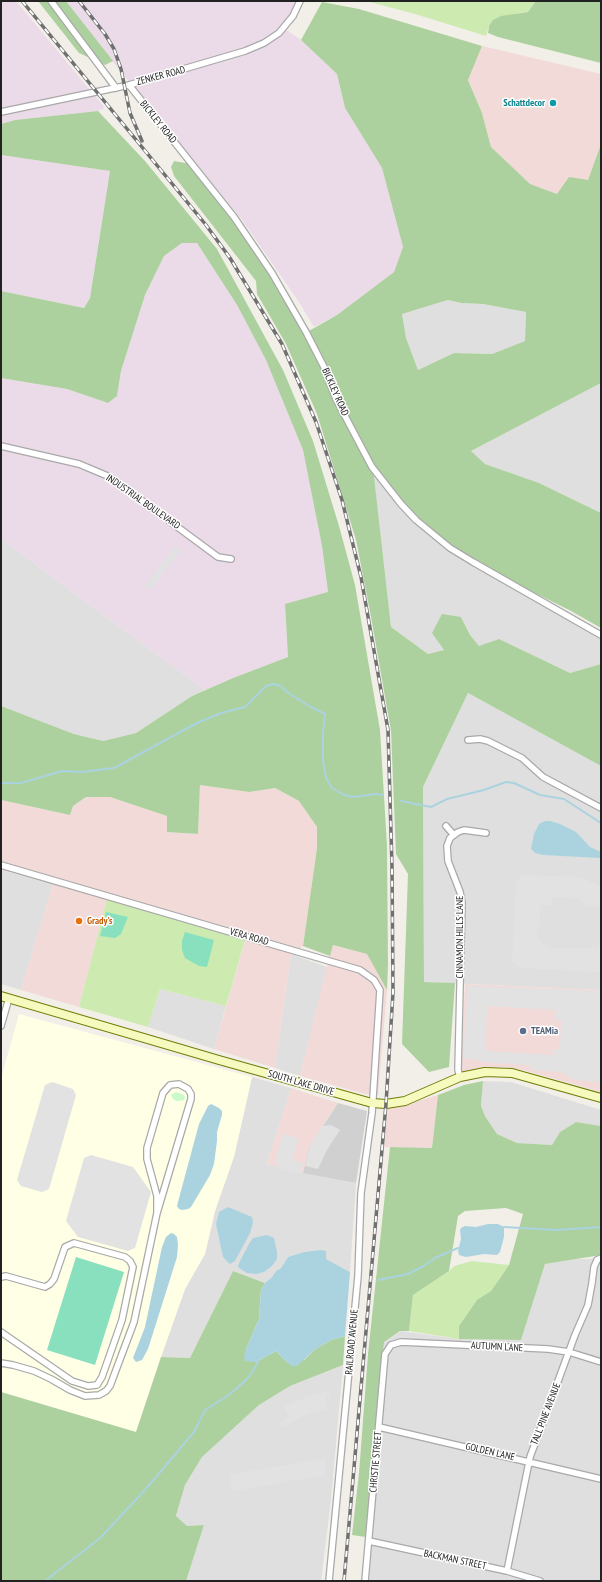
<!DOCTYPE html>
<html>
<head>
<meta charset="utf-8">
<style>
	body { margin:0 }
	#map { position:relative; width:602px; height:1582px; overflow:hidden; background:#f2efe9; font-family:"PT Sans Narrow",sans-serif }
	canvas { display:block }
	.frame { position:absolute; inset:0; border:2px solid #222; pointer-events:none }
</style>
</head>
<body>
<div id="map">
<canvas width="602" height="1582"></canvas>
<div class="frame"></div>
</div>
<script>
const ctx = document.querySelector('canvas').getContext('2d');
ctx.lineJoin = 'round';
function paint(path, color) {
  ctx.fillStyle = color;
  ctx.fill(path, 'evenodd');
}
function shape(rows) {
  const path = new Path2D();
  for (const r of rows) {
    path.moveTo(r[0], r[1]);
    for (let i = 2; i < r.length; i += 2) path.lineTo(r[i], r[i + 1]);
  }
  return path;
}
function trace(path, color, width, dash) {
  ctx.strokeStyle = color;
  ctx.lineWidth = width;
  ctx.lineCap = dash ? 'butt' : 'round';
  ctx.setLineDash(dash || []);
  ctx.stroke(path);
}
function label(font, color, halo, rows, align = 'center') {
  ctx.font = font + ' "PT Sans Narrow",sans-serif';
  ctx.lineWidth = 3;
  ctx.setLineDash([]);
  ctx.textBaseline = 'middle';
  ctx.strokeStyle = halo;
  ctx.fillStyle = color;
  for (const [text, x, y, turn = 0] of rows) {
    ctx.save();
    ctx.translate(x, y);
    ctx.rotate((+turn || 0) * Math.PI / 180);
    ctx.textAlign = isNaN(turn) ? turn : align;
    if (halo) ctx.strokeText(text, 0, 0);
    ctx.fillText(text, 0, 0);
    ctx.restore();
  }
}
paint(shape([
	[448,300,461,303,483,304,526,312,525,341,492,354,454,353,418,370,406,338,402,314],
	[601,383,601,513,539,483,485,464,471,451],
	[373,472,393,499,417,524,439,543,498,579,601,637,601,664,570,673,499,639,479,647,470,635,461,617,444,650,428,654,391,627],
	[3,540,205,690,192,696,136,733,103,741,74,734,1,706,1,544],
	[468,693,601,766,601,990,424,982,423,787],
	[1,870,53,884,21,990,1,984],
	[291,954,327,967,300,1076,275,1068],
	[160,989,226,1006,214,1049,148,1027],
	[252,1077,291,1088,267,1164,356,1183,350,1272,326,1259,320,1250,304,1252,288,1257,281,1268,276,1271,272,1277,265,1283,233,1271,190,1358,161,1357,185,1289,205,1254,215,1211,234,1156],
	[483,1081,511,1082,601,1110,601,1126,576,1122,560,1132,552,1145,517,1143,497,1134,485,1116,481,1106],
	[576,1259,601,1259,601,1581,361,1581,384,1342,401,1331,459,1339,521,1340,545,1264],
	[343,1365,331,1500,321,1581,186,1581,204,1525,187,1526,176,1517,185,1485,202,1457,259,1405,290,1386]
]), '#e0dfdf');
paint(shape([
	[482,46,601,74,601,144,588,180,557,194,529,184,491,147,482,113,468,79],
	[200,785,249,792,274,788,299,801,317,827,317,848,303,946,291,954,275,1068,214,1049,245,941,107,900,79,1007,21,990,53,884,1,870,1,800,70,815,73,806,86,797,110,797,167,816,167,832,198,834],
	[332,945,368,954,387,990,378,1095,365,1094,300,1076],
	[465,984,601,990,601,1092,523,1070,502,1067,461,1072],
	[291,1088,338,1103,309,1148,303,1173,267,1164],
	[438,1095,432,1148,384,1147,388,1108,402,1106]
]), '#f2dad9');
paint(shape([
	[1,1,16,1,105,108,98,111,15,120,1,124],
	[66,1,297,1,288,17,281,26,301,40,337,74,345,108,382,168,403,247,394,272,337,315,314,327,299,302,242,220,108,56],
	[1,155,110,171,90,298,84,308,1,291],
	[182,243,197,243,237,305,266,360,303,450,322,546,328,593,285,605,288,657,233,678,205,690,3,540,1,544,1,378,67,389,108,403,117,396,121,371,145,295,164,256]
]), '#ebdbe8');
paint(shape([
	[19,1014,252,1077,234,1157,215,1211,205,1254,185,1289,161,1357,136,1432,1,1392,1,1079]
]), '#ffffe5');
paint(shape([
	[338,1103,367,1111,356,1183,303,1173,309,1148]
]), '#d0d0d0');
paint(shape([
	[366,1,536,1,528,12,519,13,489,26,486,36,415,14],
	[107,899,245,940,226,1006,160,989,148,1027,79,1007],
	[472,1261,509,1265,491,1291,476,1302,459,1326,459,1339,409,1331,413,1295,449,1271,454,1266]
]), '#cdebb0');
paint(shape([
	[38,1,66,1,113,61,105,65,79,53],
	[536,1,601,1,601,63,498,37,488,33,489,26,493,20,501,16,528,12],
	[322,2,359,9,482,46,468,80,482,113,491,147,530,184,557,194,569,177,588,180,601,144,601,383,471,451,485,464,539,483,601,513,601,628,571,611,473,562,416,520,373,468,391,627,428,654,444,650,432,633,442,614,461,617,470,635,479,646,499,639,570,673,601,664,601,766,468,693,423,787,424,982,455,983,449,1067,429,1072,402,1044,408,874,396,854,391,731,371,617,356,540,317,414,286,344,257,294,256,281,174,176,171,167,174,161,191,164,234,217,307,332,337,315,394,272,403,247,382,168,345,108,337,74,301,40],
	[448,300,461,303,483,304,526,312,525,341,492,354,454,353,418,370,406,338,402,314],
	[98,111,145,161,217,249,283,370,313,441,339,526,355,585,380,730,387,846,388,965,387,990,367,954,333,945,330,956,303,946,317,848,317,827,299,801,275,788,249,792,200,785,198,834,167,832,167,816,110,797,86,797,73,806,70,815,1,800,1,706,74,734,103,741,136,733,192,696,233,678,288,657,285,604,328,592,322,546,303,450,266,360,237,305,197,243,182,243,164,256,145,295,121,371,117,396,108,403,67,389,1,378,1,291,84,308,90,298,110,171,1,155,1,124,15,120],
	[483,1081,481,1106,485,1116,497,1134,517,1143,552,1145,560,1132,576,1122,601,1126,601,1255,545,1264,521,1340,459,1339,459,1326,477,1300,491,1291,509,1265,523,1214,506,1208,465,1211,458,1216,449,1271,413,1295,409,1331,400,1331,384,1342,366,1537,352,1535,359,1473,368,1354,390,1147,432,1148,438,1095,464,1085],
	[233,1271,265,1283,261,1290,259,1319,246,1349,256,1362,276,1351,288,1363,304,1360,314,1350,331,1340,345,1336,343,1365,290,1386,259,1405,202,1457,185,1485,176,1516,187,1526,204,1525,186,1581,1,1581,1,1392,136,1432,161,1357,190,1358]
]), '#add19e');
paint(shape([
	[176,1092,184,1095,185,1097,184,1100,177,1101,173,1099,171,1095]
]), '#c8facc');
paint(shape([
	[106,912,128,917,121,934,115,938,100,936],
	[185,932,214,940,207,967,199,966,185,958,182,950,182,941],
	[76,1257,124,1272,95,1365,47,1350]
]), '#88e0be');
paint(shape([
	[176,546,181,550,151,589,144,586],
	[522,875,580,877,601,887,601,906,586,907,586,905,578,898,573,898,571,900,571,898,553,897,552,905,541,905,540,907,540,921,539,921,539,925,541,925,541,929,538,929,537,937,539,940,542,940,541,944,542,946,548,945,548,948,587,948,591,949,592,947,597,948,599,946,598,942,601,941,601,972,520,968,512,962,516,882],
	[468,986,601,991,601,1082,575,1080,561,1072,531,1070,529,1065,492,1063,463,1058],
	[487,1006,556,1010,556,1020,561,1021,560,1049,554,1049,554,1055,485,1051],
	[52,1082,73,1089,76,1095,49,1189,42,1192,21,1186,17,1180,45,1085],
	[331,1125,340,1130,327,1150,318,1169,305,1166,310,1146,322,1126],
	[282,1134,299,1138,292,1160,303,1163,301,1173,279,1169,276,1160],
	[91,1155,133,1167,151,1192,135,1248,128,1251,78,1237,66,1221,84,1158],
	[329,1391,330,1396,325,1397,328,1409,308,1414,282,1427,280,1423,289,1417,283,1407,306,1397],
	[325,1458,326,1475,232,1491,230,1475]
]), '#e2e2e2');
paint(shape([
	[545,821,550,821,560,824,576,832,590,847,601,852,601,858,543,855,535,853,531,849,534,834,539,824],
	[211,1104,219,1108,222,1111,222,1115,217,1132,217,1141,214,1164,210,1175,191,1207,188,1209,182,1210,179,1209,177,1206,178,1202,199,1124,208,1106],
	[228,1207,252,1217,253,1223,250,1233,235,1261,230,1264,223,1257,216,1224,219,1212],
	[488,1224,498,1224,504,1227,504,1237,500,1252,497,1255,484,1254,466,1257,459,1255,458,1251,461,1239,460,1230,461,1228,465,1226,476,1227],
	[171,1233,174,1234,177,1237,178,1245,177,1257,148,1349,142,1360,136,1362,133,1358,145,1327,162,1247,166,1237],
	[267,1235,274,1238,277,1252,277,1259,272,1266,264,1272,256,1274,247,1273,239,1268,238,1266,240,1261,249,1244,253,1238],
	[320,1250,326,1251,326,1259,350,1272,345,1336,331,1340,314,1350,297,1366,292,1366,288,1363,276,1351,256,1362,245,1361,244,1357,246,1349,259,1319,261,1290,265,1283,272,1277,276,1271,281,1268,288,1257,304,1252]
]), '#aad3df');
trace(shape([
	[1,783,21,783,62,771,82,772,114,768,197,723,221,713,245,707,266,686,274,684,281,686,287,692,309,706,325,714,323,732,323,760,326,778,332,788,344,795,354,797,375,794,383,795],
	[401,801,431,807,447,799,484,790,506,782,514,783,540,795,564,799,601,823],
	[504,1227,556,1230,601,1227],
	[378,1280,408,1274,422,1267,435,1258,458,1248],
	[45,1581,100,1538,145,1490,194,1432,205,1410,229,1395,247,1379,253,1371,259,1360]
]), '#aad3df', 2);
const street = shape([
	[51,1,116,88],
	[129,85,234,217,272,273,306,332,324,367,336,399,364,452,372,467,401,504,416,520,450,548,473,562,601,635],
	[1,112,129,85,245,51,264,43,279,33,293,16,300,1],
	[1,446,79,464,110,477,218,557,231,559],
	[468,740,480,739,488,741,522,758,543,777,601,808],
	[446,826,453,834],
	[1,865,360,970,374,980,380,990,372,1113,361,1193,358,1276,329,1581],
	[1,1026,9,998],
	[460,1077,458,1070,462,902,460,892,448,861,447,846,450,838,458,832,464,830,486,833],
	[1,1277,6,1276,45,1287,50,1284,54,1279,65,1247,74,1243,125,1257,130,1261,133,1267,122,1320,102,1377,97,1385,88,1386,72,1381,1,1332],
	[1,1363,13,1365,34,1371,51,1379,70,1390,85,1396,99,1395,106,1391,110,1386,134,1322,157,1213,191,1099,191,1094,188,1089,179,1084,170,1085,163,1093,147,1148,147,1159,157,1196,157,1213],
	[379,1427,601,1479],
	[369,1541,507,1571,540,1581],
	[507,1571,530,1457,575,1335,588,1305,592,1283,594,1267,597,1260,601,1258],
	[365,1581,385,1354,391,1345,401,1342,548,1349,569,1352,601,1362]
]);
const secondary = shape([
	[1,996,219,1060,372,1103,386,1104,405,1101,460,1077,485,1072,512,1073,601,1098]
]);
trace(street, '#a9a9a9', 8);
trace(secondary, '#707d05', 10);
trace(street, '#fff', 5.5);
trace(secondary, '#f7fabf', 8);
const rail = shape([
	[22,1,206,225,230,258,282,344,316,422,342,500,361,577,388,730,392,867,393,993,386,1104,344,1581],
	[79,1,105,34,114,49,121,69,130,113,142,141]
]);
trace(rail, '#707070', 3.5);
trace(rail, '#fff', 2, [6]);
for (const [x, y, r, color] of [
	[553,103,4,"#0f9aa8"],
	[79,921,4,"#e8710a"],
	[523,1031,4,"#5c6f8a"]
]) {
  const dot = new Path2D();
  dot.arc(x, y, r, 0, 2 * Math.PI);
  ctx.fillStyle = color;
  ctx.fill(dot);
  trace(dot, '#fff', 1.5);
}
label('10px', '#222', '#fff', [
	["ZENKER ROAD",161,76,-15],
	["BICKLEY ROAD",158,122,51],
	["BICKLEY ROAD",335,392,66],
	["INDUSTRIAL BOULEVARD",143,502,35],
	["VERA ROAD",249,937,16],
	["CINNAMON HILLS LANE",460,937,-90],
	["SOUTH LAKE DRIVE",301,1083,16],
	["RAILROAD AVENUE",352,1342,-85],
	["AUTUMN LANE",497,1347,3],
	["TALL PINE AVENUE",546,1414,-69],
	["GOLDEN LANE",490,1452,13],
	["CHRISTIE STREET",376,1462,-85],
	["BACKMAN STREET",455,1560,12]
]);
label('bold 10px', '#0d838f', '#fff', [
	["Schattdecor",545,103]
], 'right');
label('bold 10px', '#c56008', '#fff', [
	["Grady's",87,921]
], 'left');
label('bold 10px', '#4e5e75', '#fff', [
	["TEAMia",531,1031]
], 'left');
</script>
</body>
</html>
